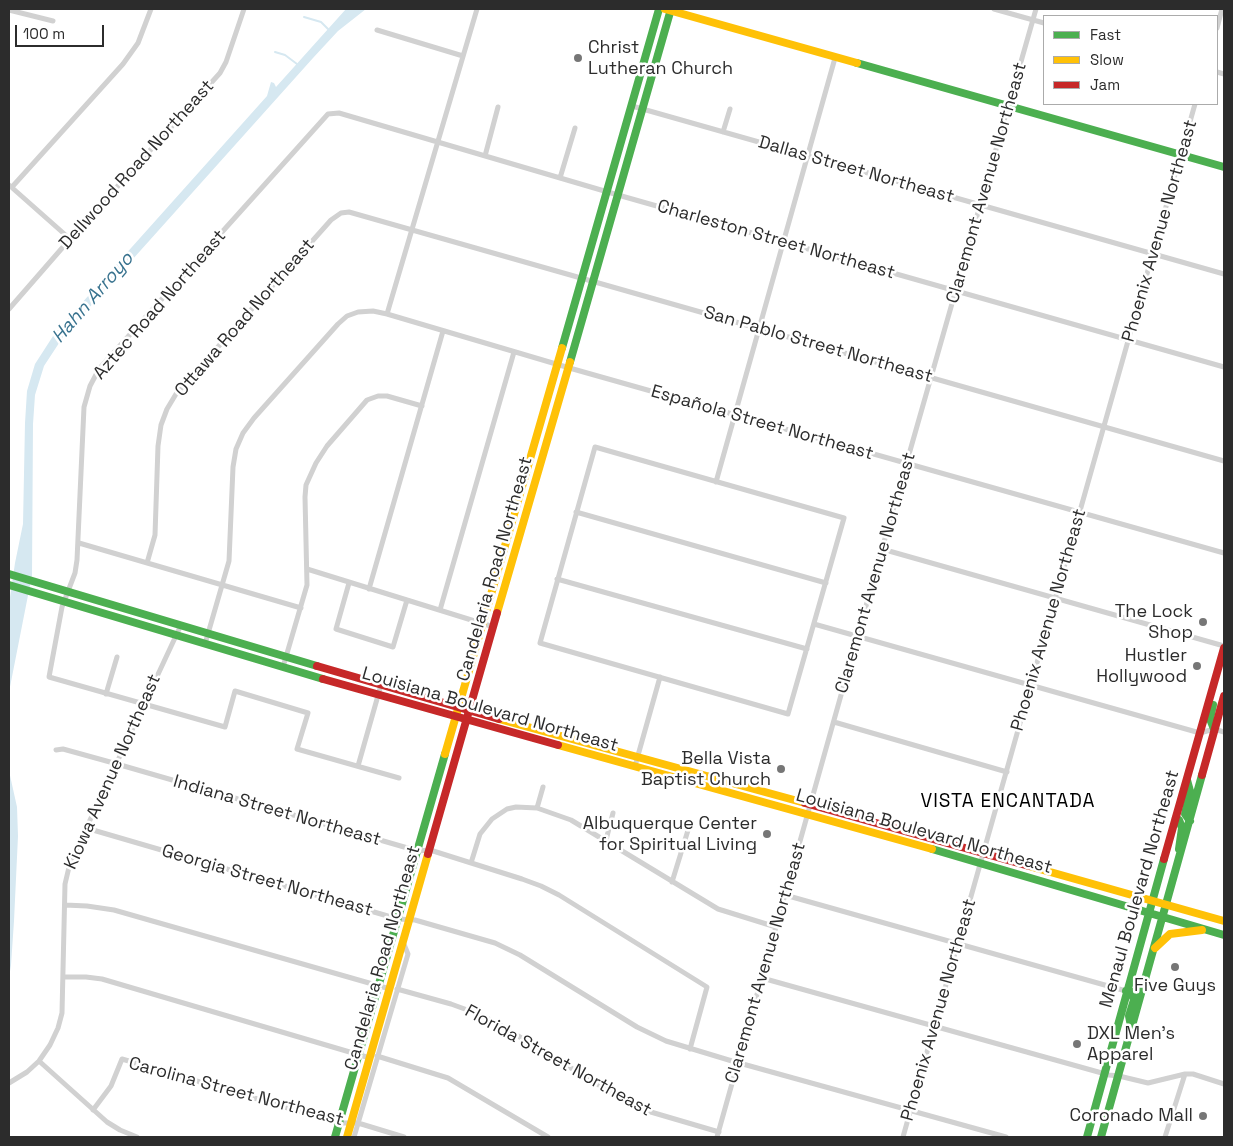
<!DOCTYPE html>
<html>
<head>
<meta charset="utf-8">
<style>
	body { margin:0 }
	#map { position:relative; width:1233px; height:1146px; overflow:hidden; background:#fff; font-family:"Space Grotesk",sans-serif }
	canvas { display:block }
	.frame { position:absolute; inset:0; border:10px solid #2c2c2c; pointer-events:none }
	.legend { position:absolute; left:1043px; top:15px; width:175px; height:90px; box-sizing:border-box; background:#fff; border:1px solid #ababab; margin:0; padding:6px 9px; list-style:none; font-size:15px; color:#2c2c2c }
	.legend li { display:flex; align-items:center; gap:10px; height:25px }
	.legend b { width:25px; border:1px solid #ababab }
	.scale { position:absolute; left:15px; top:25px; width:89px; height:22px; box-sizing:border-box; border:2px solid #2c2c2c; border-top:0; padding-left:6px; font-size:15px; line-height:18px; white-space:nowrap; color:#2c2c2c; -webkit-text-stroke:4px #fff; paint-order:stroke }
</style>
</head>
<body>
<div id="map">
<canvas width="1233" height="1146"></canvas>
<div class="frame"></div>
<ul class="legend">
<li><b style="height:6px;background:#4caf50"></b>Fast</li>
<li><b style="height:6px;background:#ffc107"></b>Slow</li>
<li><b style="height:6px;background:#c62828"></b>Jam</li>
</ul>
<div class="scale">100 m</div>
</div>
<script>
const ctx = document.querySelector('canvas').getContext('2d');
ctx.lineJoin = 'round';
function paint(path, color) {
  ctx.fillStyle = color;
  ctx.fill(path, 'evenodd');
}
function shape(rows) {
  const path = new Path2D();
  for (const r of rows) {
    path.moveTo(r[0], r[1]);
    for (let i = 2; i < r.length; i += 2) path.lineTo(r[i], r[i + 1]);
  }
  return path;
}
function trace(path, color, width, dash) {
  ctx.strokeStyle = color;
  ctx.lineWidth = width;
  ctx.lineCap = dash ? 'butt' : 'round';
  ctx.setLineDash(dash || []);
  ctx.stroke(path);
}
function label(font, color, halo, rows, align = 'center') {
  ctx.font = font + ' "Space Grotesk",sans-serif';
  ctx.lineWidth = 5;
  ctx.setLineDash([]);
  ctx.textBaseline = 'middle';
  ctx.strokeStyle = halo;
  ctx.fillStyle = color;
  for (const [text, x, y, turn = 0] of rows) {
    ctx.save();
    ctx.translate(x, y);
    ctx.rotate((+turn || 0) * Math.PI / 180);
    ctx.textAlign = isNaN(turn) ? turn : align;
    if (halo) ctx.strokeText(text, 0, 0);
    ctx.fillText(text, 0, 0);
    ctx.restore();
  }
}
paint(shape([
	[346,9,366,9,338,31,313,58,63,337,44,366,35,395,33,424,32,575,9,692,9,604,15,563,23,524,25,423,27,391,35,364,55,333,267,96,271,82,274,83,276,87],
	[9,771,17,807,18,836,14,921,11,965,9,978]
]), '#d6e8f1');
trace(shape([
	[304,17,321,22,328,29],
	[275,52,285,55,297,64]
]), '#d6e8f1', 2);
trace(shape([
	[994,9,1044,23],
	[9,10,53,21],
	[1217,28,1222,9],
	[377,30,463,56],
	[1217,72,1224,74],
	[632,106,1224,274],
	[723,132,730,109],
	[485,156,498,107],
	[560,178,575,128],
	[9,185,70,239],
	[12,187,123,64,138,43,151,9],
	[9,309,70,239,220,73,226,62,244,9],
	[387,314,477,9],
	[595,447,844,518,788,714,540,643,595,447],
	[716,482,835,58],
	[576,512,826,583],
	[79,543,301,608],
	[882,549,1224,646],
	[147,563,155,535,158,446,161,425,167,409,176,394,331,220,341,213,349,212,1224,461],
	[307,569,494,627],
	[557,579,807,649],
	[349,583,336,629,393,647,407,600],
	[369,589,443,331],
	[440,610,514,352],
	[814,624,1200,733,1214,729,1224,732],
	[205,644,229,561,233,467,236,449,243,433,254,418,338,324,347,316,358,312,373,311,387,314,573,369,1224,553],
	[283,667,307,585,305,497,306,485,316,463,327,446,367,400,378,396,387,396,422,406],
	[106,694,117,657],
	[834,722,1007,772],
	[56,750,63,749,110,762,418,851,430,850,522,879,541,886,559,895,707,987,690,1049],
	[358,766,381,685],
	[635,766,660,677],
	[399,778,297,749,308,713,235,691,225,727,49,677,62,607,75,573,77,560,84,407,90,386,99,369,328,114,339,113,618,195,1224,367],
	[537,808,543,787],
	[86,828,398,919,415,920,495,943,520,955,637,1027,666,1041,732,1061,1006,1137],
	[606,840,613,813],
	[471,863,480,834,492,819,507,809,516,807,537,808,571,820,718,909,776,927],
	[672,882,689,827],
	[785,895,1126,991],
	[65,905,87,906,114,910,390,989],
	[63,977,86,977,102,979,370,1058],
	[762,978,1109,1075,1119,1076,1148,1083,1185,1074],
	[397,989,451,1004,481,1015,500,1025,627,1102,644,1110,719,1132],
	[377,1056,448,1078,548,1137],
	[39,1061,107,1122,120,1130,137,1137],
	[9,1083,27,1072,39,1061,50,1045,58,1028,62,1013,65,884,70,863,181,625],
	[93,1110,111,1086,122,1059,339,1123,358,1123,404,1137],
	[354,1137,408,954,403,942],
	[717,1137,882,549,1036,9],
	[903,1137,1195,104],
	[1165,1137,1185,1074,1193,1074,1224,1084]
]), '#d1d1d1', 5);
trace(shape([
	[857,63,1224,167],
	[562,348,659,9],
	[570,362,671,9],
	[9,574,317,666],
	[9,585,323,679],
	[1213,705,1210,719,1214,729],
	[1187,780,1190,791,1185,814,1190,821],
	[1176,818,1179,820,1182,828,1179,849],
	[932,849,1224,935],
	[1126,991,1132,992,1134,1000,1129,1016,1131,1026],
	[335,1137,445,754],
	[1087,1137,1164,859],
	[1101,1137,1202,775]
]), '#4caf50', 8);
trace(shape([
	[665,9,857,63],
	[497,613,570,362],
	[499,719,805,803],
	[558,745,932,849],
	[445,754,562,348],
	[1029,866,1224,921],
	[1155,948,1170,934,1202,930],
	[347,1137,428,854]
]), '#ffc107', 8);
trace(shape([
	[317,666,499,719],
	[323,679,558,745],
	[1202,775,1224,696],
	[805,803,1029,866],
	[428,854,497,613],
	[1164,859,1224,648]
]), '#c62828', 8);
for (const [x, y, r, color] of [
	[578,58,5,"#767676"],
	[1203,622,5,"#767676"],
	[1197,666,5,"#767676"],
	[781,769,5,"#767676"],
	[767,834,5,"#767676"],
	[1175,967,5,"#767676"],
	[1077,1044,5,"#767676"],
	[1203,1116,5,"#767676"]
]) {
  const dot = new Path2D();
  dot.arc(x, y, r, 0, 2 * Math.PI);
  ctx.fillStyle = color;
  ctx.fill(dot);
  trace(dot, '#fff', 2);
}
label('18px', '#2c2c2c', '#fff', [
	["Christ",588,48,"left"],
	["Lutheran Church",588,69,"left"],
	["The Lock",1193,612],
	["Shop",1193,633],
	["Hustler",1187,656],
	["Hollywood",1187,677],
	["Bella Vista",771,759],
	["Baptist Church",771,780],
	["Albuquerque Center",757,824],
	["for Spiritual Living",757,845],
	["Five Guys",1175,986,"center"],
	["DXL Men's",1087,1034,"left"],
	["Apparel",1087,1055,"left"],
	["Coronado Mall",1193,1116]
], 'right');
label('18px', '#2c2c2c', '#fff', [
	["Dellwood Road Northeast",137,165,-48],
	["Dallas Street Northeast",856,170,16],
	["Claremont Avenue Northeast",987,183,-74],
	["Phoenix Avenue Northeast",1160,231,-74],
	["Charleston Street Northeast",776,240,16],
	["Aztec Road Northeast",160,305,-49],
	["Ottawa Road Northeast",245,318,-49],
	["San Pablo Street Northeast",818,345,16],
	["Española Street Northeast",762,423,16],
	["Candelaria Road Northeast",495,569,-74],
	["Claremont Avenue Northeast",876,573,-74],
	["Phoenix Avenue Northeast",1049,620,-74],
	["Louisiana Boulevard Northeast",490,710,16],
	["Kiowa Avenue Northeast",113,772,-66],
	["Indiana Street Northeast",277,811,16],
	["Louisiana Boulevard Northeast",924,832,16],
	["Georgia Street Northeast",267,881,16],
	["Menaul Boulevard Northeast",1140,889,-74],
	["Candelaria Road Northeast",383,958,-74],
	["Claremont Avenue Northeast",766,963,-74],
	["Phoenix Avenue Northeast",939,1010,-74],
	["Florida Street Northeast",558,1061,29],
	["Carolina Street Northeast",236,1092,15]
]);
label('italic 19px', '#39738f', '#fff', [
	["Hahn Arroyo",93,298,-49]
]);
ctx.letterSpacing = '1px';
label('19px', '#000', '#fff', [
	["VISTA ENCANTADA",1008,802]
]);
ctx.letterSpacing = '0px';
</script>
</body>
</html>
